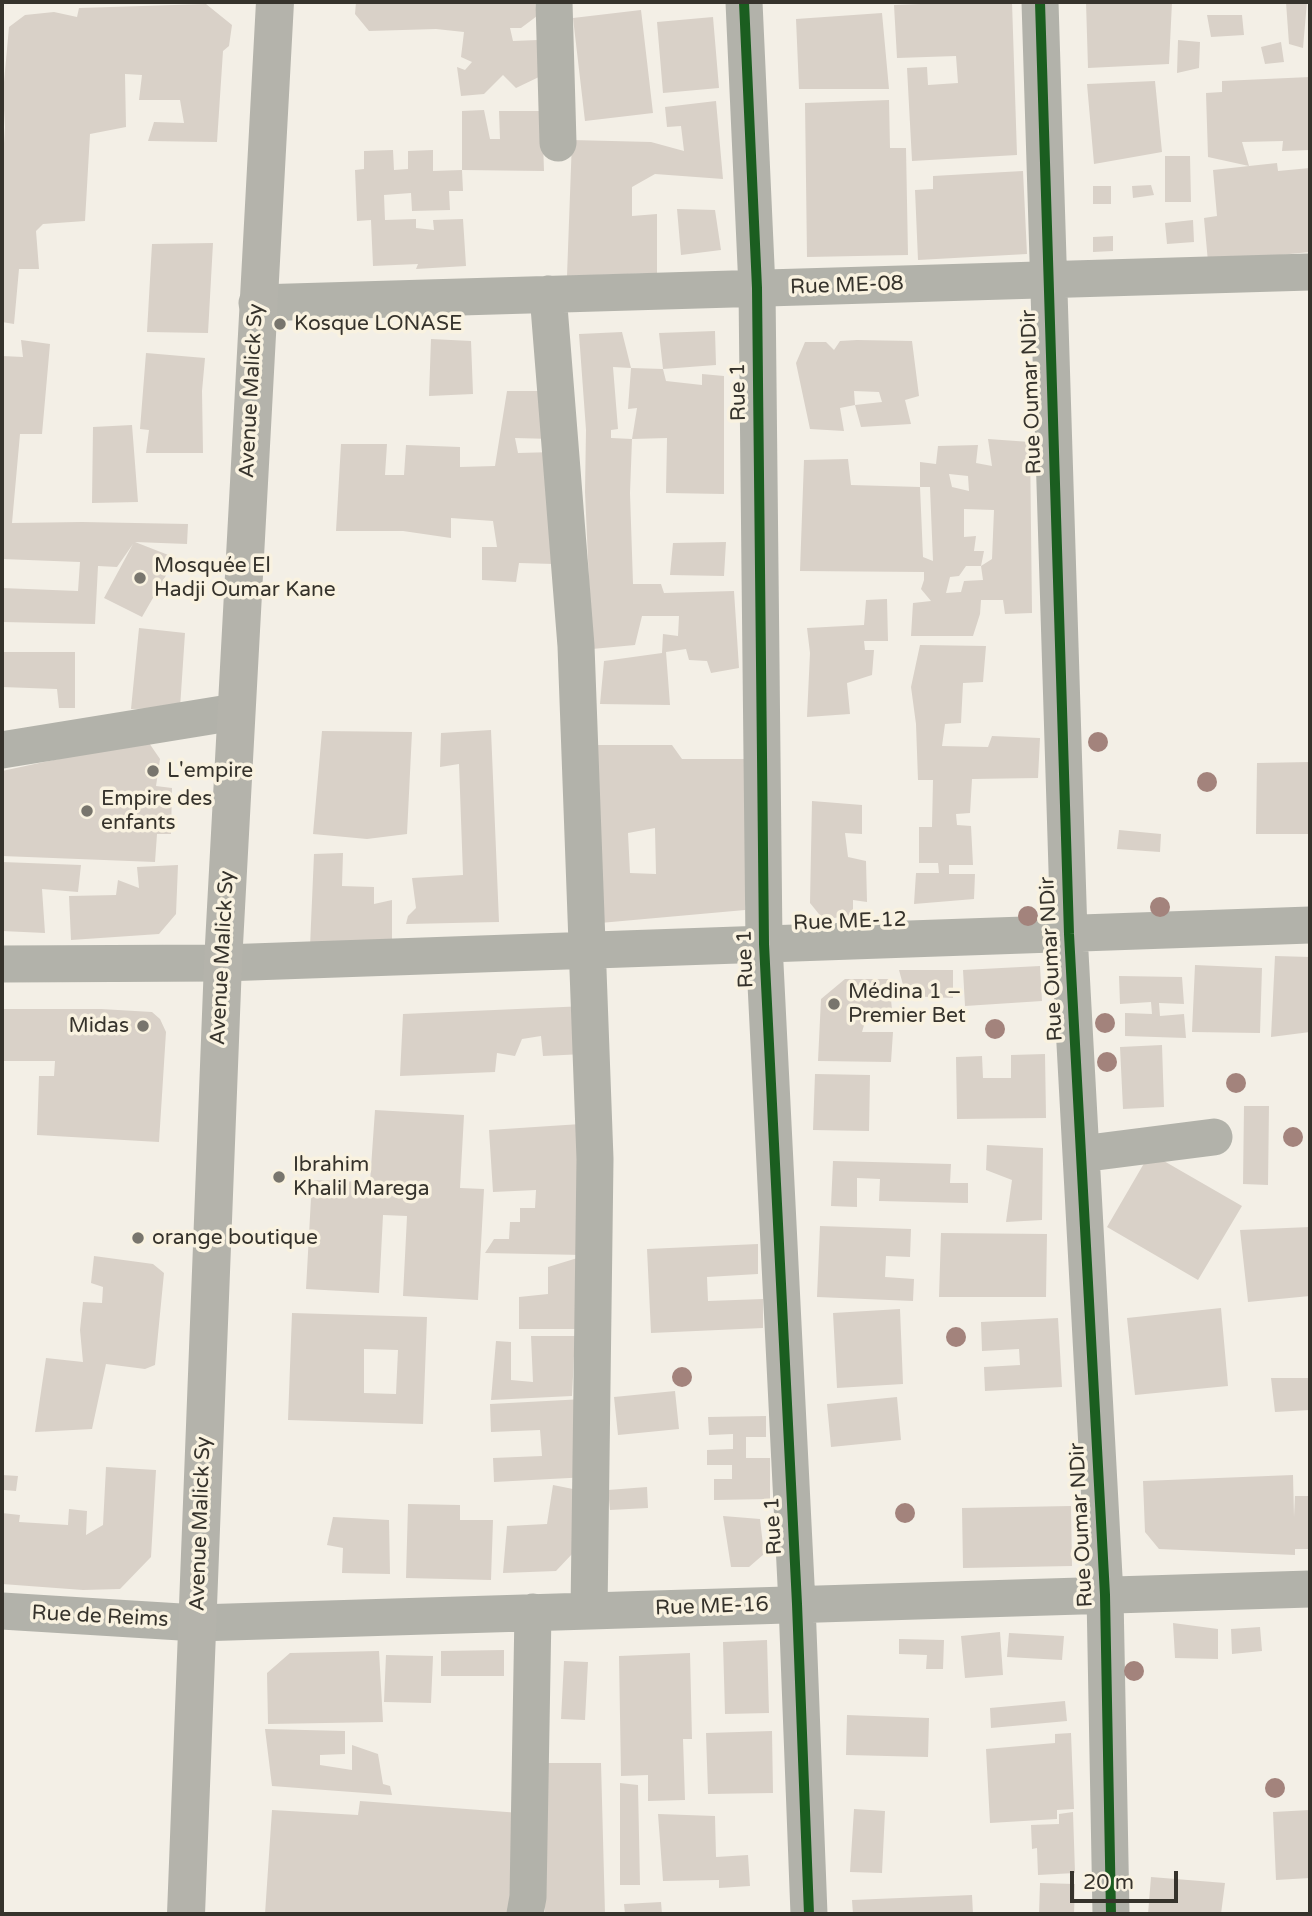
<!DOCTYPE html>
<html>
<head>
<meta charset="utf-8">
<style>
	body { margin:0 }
	#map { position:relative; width:1312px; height:1916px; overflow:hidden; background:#f3efe6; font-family:"Varela Round",sans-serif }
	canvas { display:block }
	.frame { position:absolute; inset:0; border:4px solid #36332c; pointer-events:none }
	.scale { position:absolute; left:1070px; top:1871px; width:108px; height:32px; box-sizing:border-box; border:4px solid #36332c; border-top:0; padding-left:9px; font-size:21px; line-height:24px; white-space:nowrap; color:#36332c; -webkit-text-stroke:5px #f9f2e0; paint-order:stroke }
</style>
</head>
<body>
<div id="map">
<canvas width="1312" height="1916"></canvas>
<div class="frame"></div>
<div class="scale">20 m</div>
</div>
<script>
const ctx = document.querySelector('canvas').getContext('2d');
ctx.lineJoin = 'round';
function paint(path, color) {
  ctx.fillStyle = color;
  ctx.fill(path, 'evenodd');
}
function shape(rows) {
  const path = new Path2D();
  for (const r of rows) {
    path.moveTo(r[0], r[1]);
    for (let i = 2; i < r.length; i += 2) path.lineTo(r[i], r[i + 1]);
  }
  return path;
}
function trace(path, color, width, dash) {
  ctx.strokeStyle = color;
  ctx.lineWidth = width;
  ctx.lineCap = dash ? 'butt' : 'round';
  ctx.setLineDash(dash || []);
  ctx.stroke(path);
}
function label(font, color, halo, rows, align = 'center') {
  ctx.font = font + ' "Varela Round",sans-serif';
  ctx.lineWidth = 7;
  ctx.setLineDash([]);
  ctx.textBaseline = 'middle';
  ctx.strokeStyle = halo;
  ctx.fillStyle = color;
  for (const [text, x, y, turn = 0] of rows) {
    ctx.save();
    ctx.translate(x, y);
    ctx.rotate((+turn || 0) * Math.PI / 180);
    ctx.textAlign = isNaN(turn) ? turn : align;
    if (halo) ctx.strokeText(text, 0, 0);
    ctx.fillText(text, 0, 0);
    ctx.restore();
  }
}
paint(shape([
	[356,2,535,2,537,16,521,28,510,28,513,41,538,40,541,76,516,88,503,75,484,94,461,96,457,67,465,70,472,62,461,57,464,32,436,29,369,31,355,14],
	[974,2,1012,2,1017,155,912,161,907,68,927,67,928,85,958,83,956,56,897,58,894,5],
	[1086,2,1172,2,1169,64,1088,68],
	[1286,2,1307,2,1303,48,1289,44],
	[206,4,232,25,229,46,223,51,217,142,148,141,154,122,184,123,180,100,139,100,142,75,125,74,126,127,90,134,85,221,43,224,36,231,39,269,19,269,14,324,2,322,2,176,5,127,3,93,9,27,25,15,54,12,77,17,79,8],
	[641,10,653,113,585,121,573,18],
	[882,13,889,89,799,89,796,19],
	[1207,15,1242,15,1244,35,1211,37],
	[713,17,719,88,663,93,657,22],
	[1178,40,1200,42,1199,68,1177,73],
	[1281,42,1284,62,1265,64,1261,47],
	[1310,77,1310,150,1282,151,1283,141,1242,142,1249,166,1277,163,1278,171,1310,168,1310,252,1208,262,1204,218,1217,216,1213,170,1249,166,1208,157,1206,93,1222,92,1222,81],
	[1155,81,1162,152,1094,164,1087,84],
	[889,100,890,148,906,148,908,255,807,257,805,103],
	[716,101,723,179,655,174,632,187,632,216,657,214,657,273,567,276,572,140,651,142,684,151,681,126,667,127,665,107],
	[484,110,490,139,500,139,499,111,542,111,544,171,462,170,462,111],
	[393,150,394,170,408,169,408,151,433,150,433,171,462,170,463,191,449,191,450,210,412,211,411,193,384,195,385,220,416,219,416,228,434,230,433,220,463,219,466,266,416,269,418,264,373,266,371,220,357,221,355,170,364,169,364,151],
	[1165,156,1190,156,1191,202,1165,202],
	[1023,171,1027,254,918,260,915,190,933,189,933,176],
	[1151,185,1154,195,1133,198,1132,186],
	[1093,186,1111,186,1111,204,1093,204],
	[677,209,715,210,721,250,681,255],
	[1193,220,1194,242,1167,244,1165,223],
	[1113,236,1113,251,1093,252,1093,237],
	[213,243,208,333,147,332,152,244],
	[715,331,716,365,663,369,666,381,702,385,702,374,724,376,724,494,666,493,667,438,632,439,637,408,628,409,631,368,663,369,659,333],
	[622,332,631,368,613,367,618,429,611,430,611,438,632,439,630,493,633,584,661,584,664,593,734,591,739,668,711,673,707,661,689,660,686,649,666,652,670,705,600,704,604,661,662,653,663,634,678,636,679,616,642,616,635,645,592,649,585,492,586,430,579,334],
	[431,339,471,341,473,394,429,396],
	[21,340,50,344,42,434,20,434,12,523,82,522,188,524,187,544,135,542,176,558,142,617,104,598,133,544,117,567,98,566,95,624,2,622,2,588,78,591,80,562,2,559,2,356,23,357],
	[857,340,912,341,919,396,905,400,911,424,861,427,855,405,882,402,879,392,854,391,855,405,840,408,844,431,810,429,796,363,805,342,826,342,834,350,840,341],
	[146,353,205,358,202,391,203,453,146,453,149,430,140,429],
	[507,391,553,391,552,439,515,438,518,453,554,452,554,564,519,563,516,582,482,580,482,547,497,547,493,521,451,518,451,538,403,531,336,531,341,444,387,444,385,475,404,475,406,445,460,447,460,467,495,466],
	[132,425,138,502,92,503,93,427],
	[988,439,1030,442,1032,613,1005,614,1003,600,981,600,980,614,973,636,911,636,913,603,931,601,921,589,924,580,924,572,800,571,804,460,848,459,851,485,920,487,923,557,933,561,930,487,920,487,920,462,936,464,938,446,978,445,976,463,992,466],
	[949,474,968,476,969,491,952,487],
	[964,509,994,510,992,559,981,566,983,580,964,581,961,592,946,593,950,577,959,576,966,566,981,566,984,551,974,551,976,536,964,537],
	[726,542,724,576,670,575,673,543],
	[887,599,888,641,864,641,865,650,874,650,872,675,847,683,850,714,807,717,810,653,807,628,864,625,866,600],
	[139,628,185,633,180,708,131,709],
	[920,645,986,646,983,682,963,683,961,723,945,724,942,746,988,747,992,736,1040,738,1038,778,972,779,970,813,956,814,957,825,971,826,973,865,949,865,949,874,975,874,974,899,914,904,916,873,939,873,938,863,919,863,919,827,932,827,933,780,918,780,916,724,911,687],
	[2,652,75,652,75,708,59,708,57,689,2,687],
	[491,730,499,922,406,924,408,916,416,908,412,878,463,875,459,764,440,767,441,733],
	[322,731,412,732,407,834,367,839,313,834],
	[147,740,160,759,156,786,172,788,171,834,157,834,155,862,2,856,2,771],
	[596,745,672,745,682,759,748,759,745,910,600,923],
	[655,828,656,874,630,873,628,833],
	[1310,762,1310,834,1256,834,1257,763],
	[812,801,862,805,862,834,845,833,848,857,866,861,867,902,853,900,853,916,823,919,810,903],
	[1119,830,1161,834,1160,852,1117,849],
	[343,853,342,886,374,887,374,904,392,900,392,941,310,947,314,854],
	[2,862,81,865,78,892,42,889,45,933,2,931],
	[178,865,176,914,159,934,71,940,69,896,116,895,118,880,139,888,137,867],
	[1275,956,1310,957,1310,1032,1271,1037],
	[1195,965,1262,968,1260,1033,1192,1032],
	[1040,966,1042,1001,965,1006,963,970],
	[899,970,953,970,953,998,906,996],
	[1119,976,1182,977,1184,1004,1159,1003,1160,1016,1184,1014,1186,1038,1125,1036,1125,1013,1152,1014,1151,1002,1120,1004],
	[845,979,889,979,892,1010,869,1009,862,1032,893,1032,891,1062,818,1061,821,999],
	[586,1006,584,1054,543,1056,541,1036,522,1039,515,1056,497,1053,495,1072,400,1076,403,1014],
	[2,1009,101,1009,152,1012,160,1019,166,1032,159,1142,37,1135,39,1076,54,1076,55,1061,2,1061],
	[1162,1045,1164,1107,1123,1109,1120,1047],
	[1045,1054,1046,1118,957,1119,956,1057,982,1056,983,1078,1011,1078,1011,1055],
	[815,1074,870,1075,869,1131,813,1130],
	[1244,1106,1269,1106,1268,1185,1243,1184],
	[375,1110,464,1115,460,1188,484,1189,478,1300,403,1296,407,1216,383,1215,379,1293,306,1289,312,1180,370,1182],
	[581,1124,583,1255,485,1253,494,1239,509,1239,510,1222,520,1222,520,1208,535,1208,536,1190,493,1192,489,1130],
	[987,1145,1043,1148,1042,1220,1006,1222,1012,1180,986,1170],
	[1150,1153,1242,1206,1198,1280,1107,1227],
	[833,1161,951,1164,950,1183,968,1183,968,1203,879,1201,880,1179,857,1178,857,1207,831,1206],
	[820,1226,911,1229,910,1257,886,1256,885,1277,914,1279,913,1301,817,1297],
	[1310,1227,1310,1296,1248,1302,1240,1230],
	[941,1233,1047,1234,1046,1297,939,1297],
	[758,1244,758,1274,707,1277,708,1301,763,1299,763,1328,651,1333,647,1249],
	[94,1256,153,1264,164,1273,155,1365,145,1369,106,1364,92,1429,35,1432,46,1358,83,1362,80,1330,83,1302,102,1303,103,1287,91,1283],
	[584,1256,580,1329,519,1329,519,1297,548,1294,548,1267],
	[1221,1308,1228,1386,1135,1395,1127,1318],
	[900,1309,903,1384,837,1388,833,1313],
	[292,1313,427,1317,423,1424,288,1420],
	[364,1349,398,1350,396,1394,364,1393],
	[1058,1318,1062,1387,985,1391,984,1367,1020,1365,1019,1349,982,1351,981,1322],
	[531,1336,575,1336,572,1396,491,1400,496,1341,511,1342,511,1380,533,1382],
	[1271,1378,1310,1378,1310,1410,1275,1412],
	[675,1391,679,1429,618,1435,614,1397],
	[897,1397,901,1440,831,1447,827,1404],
	[584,1399,588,1477,494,1482,493,1458,542,1456,540,1430,491,1432,490,1404],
	[766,1416,766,1437,746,1437,746,1458,770,1458,770,1499,714,1500,714,1479,732,1479,732,1465,707,1465,707,1450,733,1449,733,1434,709,1435,708,1417],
	[106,1467,156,1470,151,1557,120,1589,83,1590,2,1584,2,1513,20,1515,19,1522,68,1525,69,1509,87,1511,86,1535,103,1525],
	[2,1475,18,1476,16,1491,4,1490,4,1496,2,1496],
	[1293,1475,1294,1517,1295,1496,1310,1496,1310,1549,1295,1549,1295,1555,1159,1549,1145,1532,1143,1481],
	[553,1485,578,1490,573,1553,556,1571,503,1573,507,1526,547,1524],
	[647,1487,648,1508,610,1510,608,1490],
	[408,1504,460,1505,460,1520,493,1520,491,1580,406,1578],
	[1071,1506,1072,1566,963,1568,962,1508],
	[723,1516,760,1519,764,1554,749,1567,731,1567],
	[333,1517,389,1520,390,1574,342,1573,343,1548,327,1545],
	[1173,1623,1218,1629,1218,1659,1175,1658],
	[1260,1627,1262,1651,1232,1654,1231,1629],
	[1000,1632,1003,1675,965,1678,961,1636],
	[1009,1633,1064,1636,1062,1660,1007,1657],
	[899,1639,944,1640,943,1669,926,1669,927,1655,899,1654],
	[767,1640,769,1713,725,1714,723,1642],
	[504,1650,504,1676,441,1676,441,1651],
	[379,1651,383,1722,268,1724,267,1673,290,1653],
	[690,1653,692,1739,683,1739,685,1800,648,1801,648,1775,621,1776,619,1656],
	[386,1655,433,1656,431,1703,384,1702],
	[564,1661,588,1662,585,1720,561,1719],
	[1065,1701,1067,1721,991,1728,990,1708],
	[847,1715,929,1718,928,1757,846,1755],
	[265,1729,345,1731,345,1754,320,1755,320,1765,352,1770,352,1745,378,1754,383,1784,390,1786,392,1795,272,1786],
	[772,1731,773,1793,708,1794,706,1733],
	[1071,1733,1074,1809,1057,1810,1057,1819,990,1823,986,1749,1055,1743,1055,1734],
	[546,1763,601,1763,605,1914,545,1914],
	[620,1783,638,1785,640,1885,620,1885],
	[360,1801,520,1813,511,1914,265,1914,272,1810,358,1815],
	[854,1809,885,1811,882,1873,850,1872],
	[1310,1810,1310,1878,1276,1880,1273,1812],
	[1073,1812,1075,1873,1038,1875,1037,1848,1032,1849,1031,1825,1059,1824,1059,1814],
	[658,1814,715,1816,716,1857,748,1855,750,1886,719,1888,719,1880,663,1881],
	[1151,1877,1225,1883,1221,1914,1148,1914],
	[1040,1883,1075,1884,1074,1914,1039,1914],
	[972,1895,973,1914,853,1914,852,1900],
	[661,1902,662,1914,625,1914,624,1904]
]), '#d9d1c8');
trace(shape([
	[554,2,558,143],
	[744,2,757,288,764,944,797,1604,809,1914],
	[1040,2,1069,934,1105,1595,1111,1914],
	[548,294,576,646,595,1159,589,1611],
	[257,303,1310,272],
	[2,750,235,712],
	[2,964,223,963,1310,925],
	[1081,1154,1214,1137],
	[2,1611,197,1623,1310,1589],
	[525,1914,528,1897,533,1612]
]), '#b2b2aa', 37);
trace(shape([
	[186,1914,223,963,275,2]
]), '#b4b3ab', 38);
trace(shape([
	[744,2,757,288,764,944,797,1604,809,1914],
	[1040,2,1069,934,1105,1595,1111,1914]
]), '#1b5e20', 10);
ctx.fillStyle = '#a3837c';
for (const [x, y] of [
	[1098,742],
	[1207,782],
	[1160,907],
	[1028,916],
	[1105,1023],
	[995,1029],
	[1107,1062],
	[1236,1083],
	[1293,1137],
	[956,1337],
	[682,1377],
	[905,1513],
	[1134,1671],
	[1275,1788]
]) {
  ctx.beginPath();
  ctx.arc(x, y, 10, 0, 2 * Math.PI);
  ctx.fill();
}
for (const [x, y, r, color] of [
	[280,324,7,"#78756d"],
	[140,578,7,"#78756d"],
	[153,771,7,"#78756d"],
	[87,811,7,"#78756d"],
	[834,1004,7,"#78756d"],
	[143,1026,7,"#78756d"],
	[279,1177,7,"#78756d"],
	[138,1238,7,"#78756d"]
]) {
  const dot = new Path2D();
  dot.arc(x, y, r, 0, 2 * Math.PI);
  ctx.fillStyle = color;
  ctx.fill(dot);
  trace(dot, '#f9f2e0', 2.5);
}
label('21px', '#36332c', '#f9f2e0', [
	["Rue ME-08",847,286,-2],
	["Avenue Malick Sy",252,391,-87],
	["Rue 1",739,392,-91],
	["Rue Oumar NDir",1032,392,-92],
	["Rue ME-12",850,922,-2],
	["Avenue Malick Sy",223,958,-87],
	["Rue 1",746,959,-92],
	["Rue Oumar NDir",1052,959,-93],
	["Avenue Malick Sy",201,1524,-88],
	["Rue Oumar NDir",1082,1525,-93],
	["Rue 1",774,1526,-93],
	["Rue ME-16",712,1607,-2],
	["Rue de Reims",100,1617,3]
]);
label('21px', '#36332c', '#f9f2e0', [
	["Kosque LONASE",294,324],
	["Mosquée El",154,566],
	["Hadji Oumar Kane",154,590],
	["L'empire",167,771],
	["Empire des",101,799],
	["enfants",101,823],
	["Médina 1 –",848,992],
	["Premier Bet",848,1016],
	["Midas",129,1026,"right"],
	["Ibrahim",293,1165],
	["Khalil Marega",293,1189],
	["orange boutique",152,1238]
], 'left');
</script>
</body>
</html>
